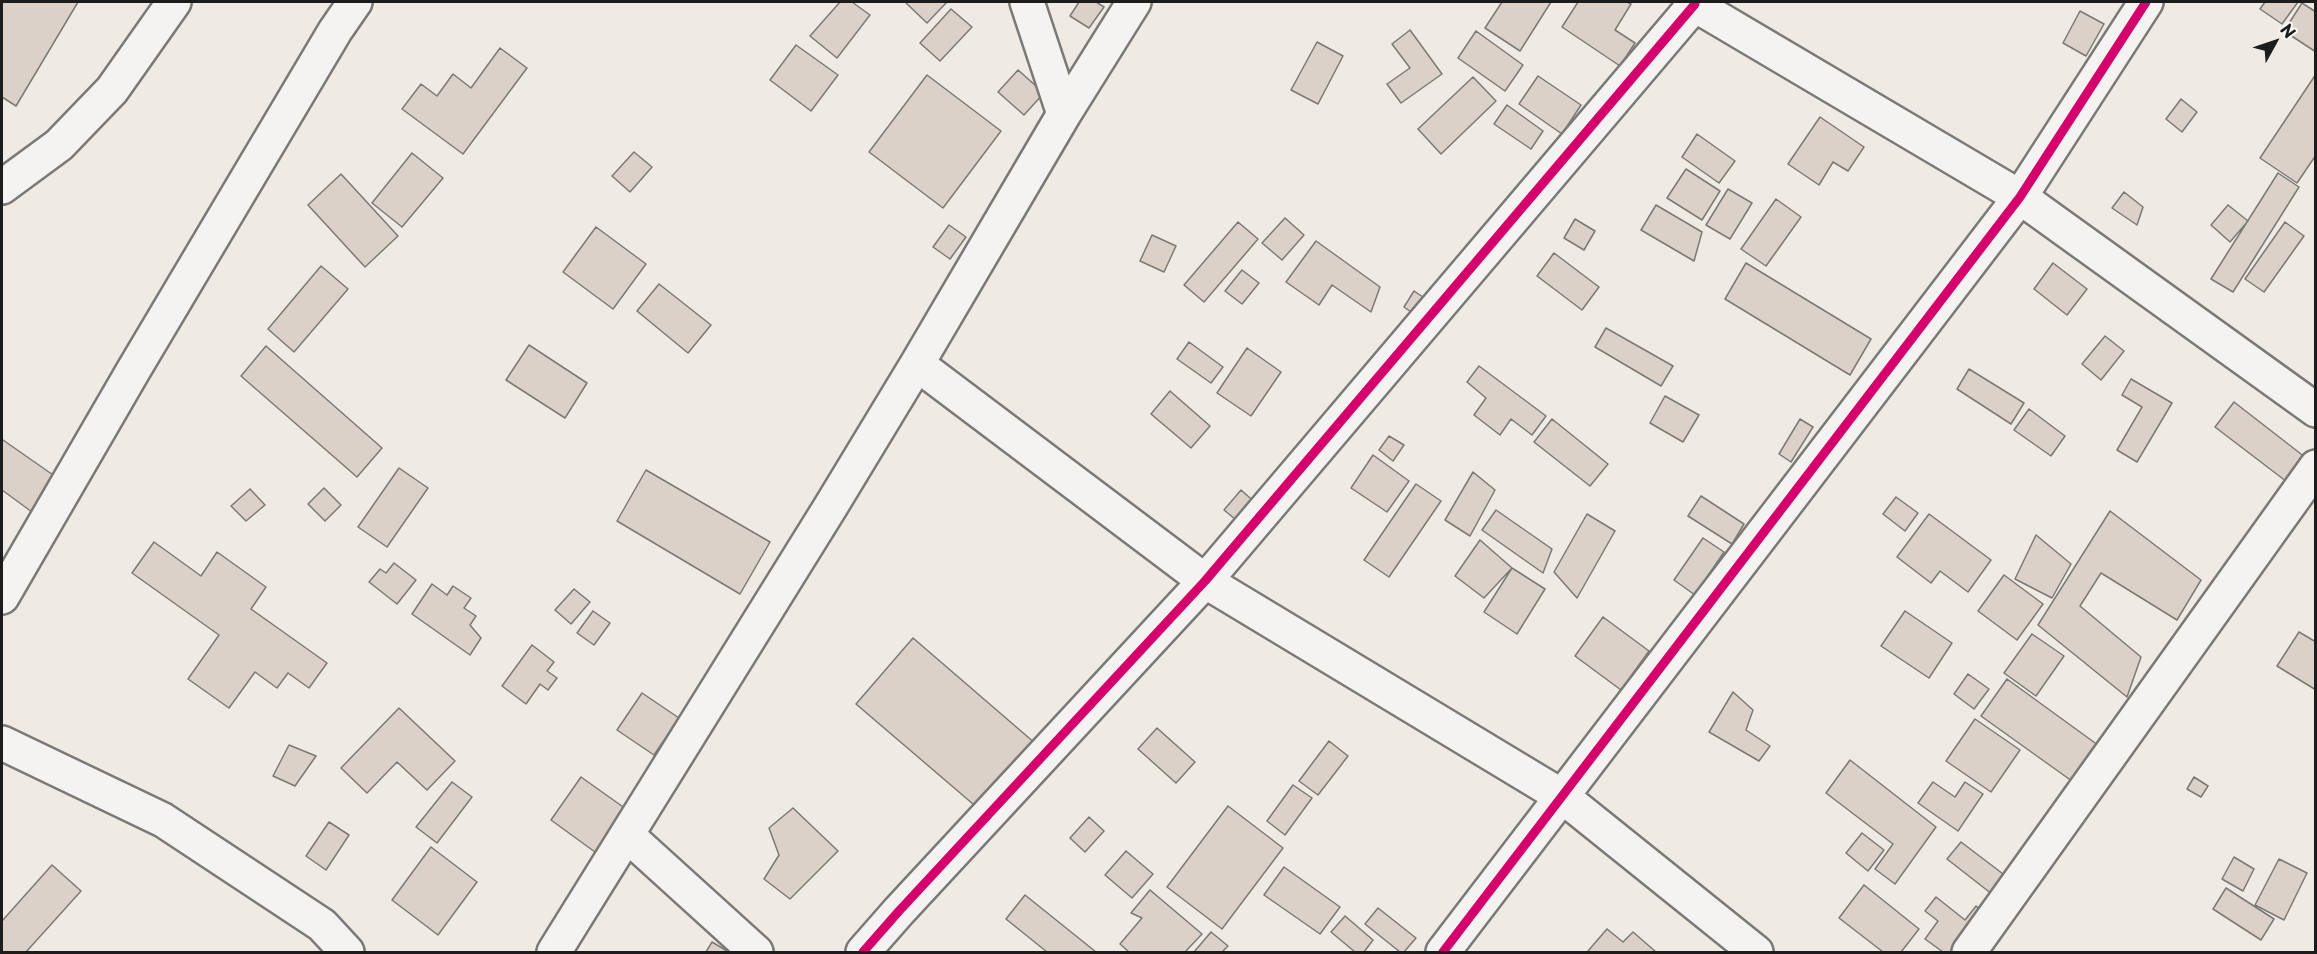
<!DOCTYPE html>
<html>
<head>
<meta charset="utf-8">
<style>
	body { margin:0 }
	#map { position:relative; width:2317px; height:954px; overflow:hidden; background:#efeae4; font-family:"Playpen Sans",sans-serif }
	canvas { display:block }
	.frame { position:absolute; inset:0; border:3px solid #1c1c1c; pointer-events:none }
	.north { position:absolute; left:2245px; top:12px; width:60px; height:60px; -webkit-text-stroke:4px #f6f6f2; paint-order:stroke; rotate:50deg; font-size:16px; font-weight:700; line-height:24px; text-align:center; color:#1c1c1c }
	.north::after { content:''; display:block; margin:auto; width:21px; height:27px; background:#1c1c1c; clip-path:polygon(50% 0,100% 100%,50% 72%,0 100%) }
</style>
</head>
<body>
<div id="map">
<canvas width="2317" height="954"></canvas>
<div class="frame"></div>
<div class="north">N</div>
</div>
<script>
const ctx = document.querySelector('canvas').getContext('2d');
ctx.lineJoin = 'round';
function paint(path, color) {
  ctx.fillStyle = color;
  ctx.fill(path, 'evenodd');
}
function shape(rows) {
  const path = new Path2D();
  for (const r of rows) {
    path.moveTo(r[0], r[1]);
    for (let i = 2; i < r.length; i += 2) path.lineTo(r[i], r[i + 1]);
  }
  return path;
}
function trace(path, color, width, dash) {
  ctx.strokeStyle = color;
  ctx.lineWidth = width;
  ctx.lineCap = dash ? 'butt' : 'round';
  ctx.setLineDash(dash || []);
  ctx.stroke(path);
}
const building = shape([
	[2,2,78,2,16,106,2,97,2,2],
	[840,2,852,2,870,15,837,58,810,36,840,2],
	[905,2,947,2,927,23,905,2],
	[1079,2,1096,2,1104,7,1089,28,1070,16,1079,2],
	[1502,2,1551,2,1520,51,1485,28,1502,2],
	[1578,2,1627,2,1631,4,1615,30,1635,43,1620,66,1562,27,1578,2],
	[2265,2,2298,2,2282,24,2260,9,2265,2],
	[2302,3,2316,12,2316,52,2284,31,2302,3],
	[951,9,972,27,940,61,920,43,951,9],
	[2080,11,2104,24,2086,56,2063,43,2080,11],
	[1410,30,1442,74,1401,103,1387,84,1410,68,1392,44,1410,30],
	[1476,31,1523,65,1505,91,1458,58,1476,31],
	[1317,42,1343,56,1318,104,1291,90,1317,42],
	[796,45,838,75,811,111,770,80,796,45],
	[500,48,527,68,463,154,402,109,421,84,437,96,453,74,471,88,500,48],
	[1018,70,1044,93,1024,115,998,92,1018,70],
	[2316,74,2316,155,2297,183,2260,158,2316,74],
	[927,75,1001,131,943,208,869,152,927,75],
	[1538,76,1581,105,1562,134,1519,104,1538,76],
	[1473,77,1496,101,1441,154,1418,129,1473,77],
	[2181,99,2197,112,2182,132,2166,119,2181,99],
	[1507,105,1543,131,1531,149,1494,124,1507,105],
	[1820,117,1864,147,1848,171,1833,162,1819,185,1788,164,1820,117],
	[1697,134,1735,161,1719,183,1682,157,1697,134],
	[634,152,652,167,630,192,612,176,634,152],
	[412,153,443,178,402,227,372,203,412,153],
	[1686,169,1720,191,1702,220,1667,198,1686,169],
	[2278,173,2299,187,2233,292,2211,279,2278,173],
	[341,174,398,236,365,267,308,205,341,174],
	[1728,189,1752,203,1730,239,1706,225,1728,189],
	[2124,192,2143,207,2137,225,2112,208,2124,192],
	[1776,199,1801,217,1766,266,1741,249,1776,199],
	[1656,205,1702,232,1694,261,1641,230,1656,205],
	[2228,205,2248,221,2230,242,2211,225,2228,205],
	[1285,218,1304,235,1282,260,1262,243,1285,218],
	[1575,219,1595,231,1584,250,1564,238,1575,219],
	[1238,222,1258,239,1204,302,1184,285,1238,222],
	[2285,222,2304,236,2264,292,2245,279,2285,222],
	[949,225,966,237,950,259,933,247,949,225],
	[596,227,646,264,613,309,563,272,596,227],
	[1152,235,1176,246,1164,272,1140,261,1152,235],
	[1316,241,1380,287,1371,312,1332,285,1319,305,1286,282,1316,241],
	[1554,253,1599,287,1582,310,1537,276,1554,253],
	[1746,263,1871,339,1850,375,1725,299,1746,263],
	[2053,263,2087,289,2067,315,2034,289,2053,263],
	[321,266,348,289,294,352,268,329,321,266],
	[1242,270,1259,283,1242,304,1225,291,1242,270],
	[659,284,711,325,688,353,637,311,659,284],
	[1414,291,1429,301,1418,317,1404,307,1414,291],
	[1606,328,1673,366,1661,386,1595,347,1606,328],
	[2105,336,2124,351,2101,380,2082,364,2105,336],
	[1189,342,1223,367,1211,383,1177,359,1189,342],
	[529,345,587,383,565,418,506,380,529,345],
	[266,346,382,448,357,477,241,376,266,346],
	[1247,348,1281,372,1251,416,1217,393,1247,348],
	[1479,366,1546,416,1532,435,1511,419,1500,435,1474,415,1486,398,1467,382,1479,366],
	[1969,369,2024,403,2011,424,1957,389,1969,369],
	[2131,379,2172,403,2137,462,2117,450,2142,407,2122,395,2131,379],
	[1170,391,1210,426,1191,448,1151,414,1170,391],
	[1665,396,1699,415,1683,442,1650,423,1665,396],
	[2234,402,2310,461,2291,485,2215,427,2234,402],
	[2029,409,2065,436,2051,456,2014,430,2029,409],
	[1552,419,1608,464,1590,486,1534,442,1552,419],
	[1800,419,1813,427,1791,462,1779,454,1800,419],
	[1389,436,1404,445,1393,461,1379,450,1389,436],
	[3,440,56,477,32,512,2,490,2,442,3,440],
	[1373,455,1409,481,1387,512,1351,488,1373,455],
	[399,468,428,488,387,547,358,527,399,468],
	[646,470,770,542,740,594,617,521,646,470],
	[1473,472,1495,490,1470,536,1445,520,1473,472],
	[1416,484,1441,501,1389,577,1364,560,1416,484],
	[324,488,341,505,325,521,308,504,324,488],
	[250,489,265,505,246,521,231,506,250,489],
	[1241,490,1258,505,1241,524,1224,510,1241,490],
	[1701,496,1744,524,1732,544,1688,516,1701,496],
	[1896,497,1918,513,1905,531,1883,514,1896,497],
	[1496,510,1552,549,1543,573,1482,530,1496,510],
	[2110,511,2201,580,2177,620,2101,573,2080,606,2141,657,2127,697,2038,625,2110,511],
	[1587,514,1615,531,1577,598,1554,572,1587,514],
	[1929,514,1991,560,1968,592,1940,571,1931,583,1897,557,1929,514],
	[2036,535,2071,564,2052,598,2015,579,2036,535],
	[1703,538,1724,552,1695,595,1674,580,1703,538],
	[1480,540,1512,568,1484,598,1455,576,1480,540],
	[154,542,201,576,217,552,266,587,251,609,327,663,309,688,288,673,277,688,255,672,229,708,188,679,219,635,132,573,154,542],
	[394,563,416,580,397,604,369,582,380,569,386,573,394,563],
	[1512,568,1545,589,1517,634,1484,612,1512,568],
	[2004,575,2043,604,2017,640,1978,611,2004,575],
	[432,584,447,595,453,586,471,598,464,608,476,616,470,625,481,638,470,655,412,614,432,584],
	[574,589,590,602,571,624,555,610,574,589],
	[593,611,610,623,594,645,577,633,593,611],
	[1905,611,1952,643,1929,678,1881,646,1905,611],
	[1603,617,1649,651,1621,690,1575,656,1603,617],
	[2299,632,2316,642,2316,690,2277,666,2299,632],
	[2032,634,2064,656,2036,696,2004,673,2032,634],
	[913,638,1036,744,980,810,856,704,913,638],
	[532,645,554,662,547,671,557,678,548,690,540,684,526,704,502,686,532,645],
	[1968,674,1989,689,1974,709,1954,694,1968,674],
	[2007,679,2102,748,2076,784,1981,716,2007,679],
	[1733,692,1753,710,1746,730,1770,746,1759,761,1709,732,1733,692],
	[642,693,679,718,654,755,617,730,642,693],
	[399,708,455,761,427,790,397,762,367,793,341,768,399,708],
	[1975,719,2020,750,1991,792,1946,761,1975,719],
	[1157,728,1195,762,1176,783,1138,749,1157,728],
	[1329,741,1348,756,1318,795,1299,781,1329,741],
	[289,745,316,756,295,786,273,776,289,745],
	[1850,760,1936,827,1895,884,1875,869,1893,844,1826,793,1850,760],
	[581,777,626,809,595,852,551,820,581,777],
	[2194,777,2208,786,2201,797,2187,789,2194,777],
	[452,782,472,797,437,843,416,827,452,782],
	[1933,782,1955,797,1965,782,1983,794,1958,831,1918,803,1933,782],
	[1293,785,1312,798,1285,835,1267,821,1293,785],
	[1228,806,1283,848,1222,929,1167,887,1228,806],
	[793,808,838,851,790,899,764,879,779,855,769,828,793,808],
	[1089,817,1104,831,1085,852,1070,838,1089,817],
	[329,822,349,835,326,870,306,856,329,822],
	[1862,833,1884,850,1868,871,1846,853,1862,833],
	[1961,842,2011,880,1997,898,1947,859,1961,842],
	[431,847,477,882,438,935,392,900,431,847],
	[1126,851,1153,874,1132,898,1105,875,1126,851],
	[2234,857,2254,869,2243,891,2222,879,2234,857],
	[2279,859,2307,873,2284,920,2255,905,2279,859],
	[52,865,81,891,26,952,2,952,2,921,52,865],
	[1284,867,1340,907,1320,934,1264,895,1284,867],
	[1864,885,1919,929,1901,952,1883,952,1839,918,1864,885],
	[2226,888,2274,919,2261,940,2213,909,2226,888],
	[1150,890,1202,934,1185,952,1129,952,1120,944,1142,918,1131,913,1150,890],
	[1025,895,1096,952,1047,952,1006,919,1025,895],
	[1936,897,1965,920,1976,906,1991,918,1963,952,1943,952,1925,939,1938,921,1925,911,1936,897],
	[1378,908,1416,938,1404,952,1400,952,1365,924,1378,908],
	[1345,916,1373,940,1364,952,1355,952,1331,932,1345,916],
	[1607,929,1623,942,1633,932,1656,952,1589,952,1588,951,1607,929],
	[1211,932,1228,946,1222,952,1194,952,1211,932],
	[712,942,729,952,706,952,712,942]
]);
paint(building, '#dcd1c8');
trace(building, '#7b7976', 1.5);
const minor = shape([
	[1027,2,1064,114],
	[1690,2,2020,197,2316,410],
	[2,187,59,145,112,90,174,2],
	[917,364,1205,581,1563,797,1756,952],
	[2,597,133,371,335,31,355,2],
	[2,743,163,820,322,925,347,952],
	[627,835,756,952],
	[554,952,831,506,917,364,1064,114,1134,2],
	[863,952,899,911,1205,581,1695,4],
	[1443,952,2020,197,2146,2],
	[1969,952,2316,467]
]);
trace(minor, '#7b7976', 38);
trace(minor, '#f4f3f1', 33);
trace(shape([
	[863,952,899,911,1205,581,1695,4],
	[1443,952,2020,197,2146,2]
]), '#d6006c', 9);
</script>
</body>
</html>
